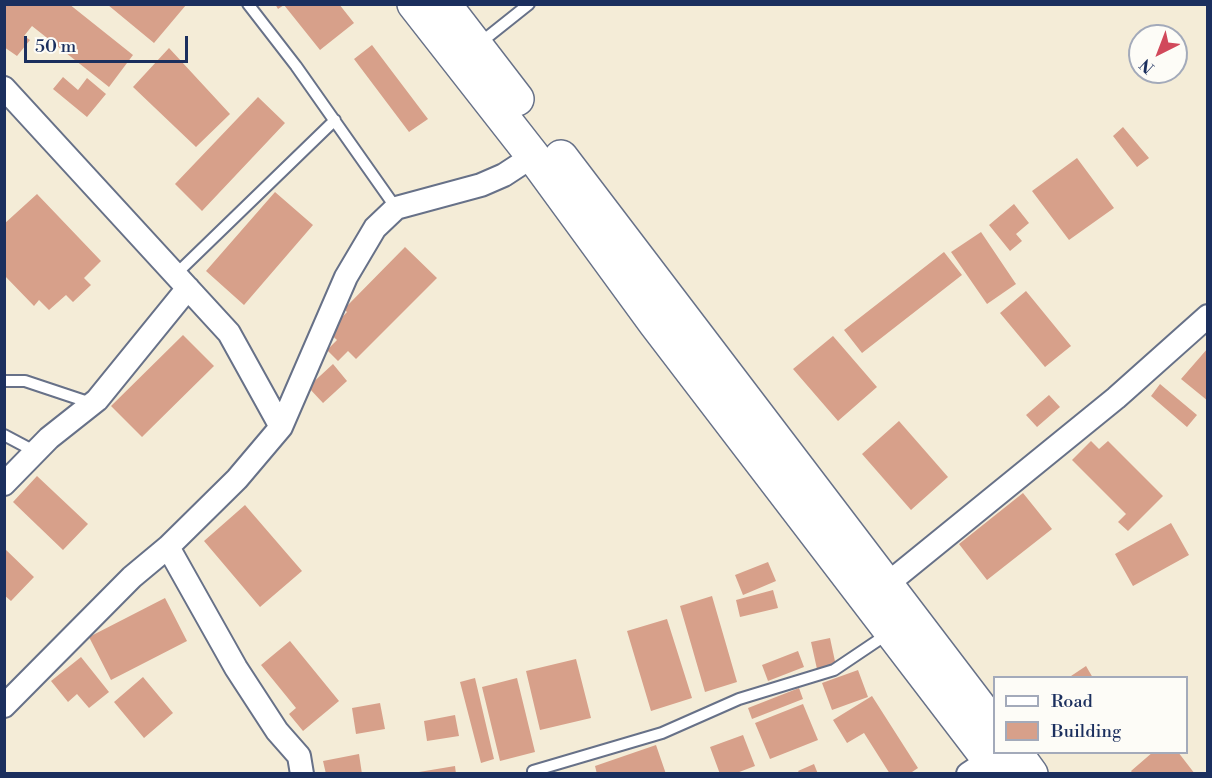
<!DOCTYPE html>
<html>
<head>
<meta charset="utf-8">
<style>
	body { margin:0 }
	#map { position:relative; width:1212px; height:778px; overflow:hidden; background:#f4ecd7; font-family:"Libre Bodoni",serif }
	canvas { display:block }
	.frame { position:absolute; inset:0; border:6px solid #1b2f5e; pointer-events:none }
	.legend { position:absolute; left:993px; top:676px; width:195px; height:78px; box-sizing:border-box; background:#fdfcf7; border:2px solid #a3aaba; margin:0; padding:8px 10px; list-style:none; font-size:18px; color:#1b2f5e }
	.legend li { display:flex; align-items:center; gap:12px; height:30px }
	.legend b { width:30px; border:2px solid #a3aaba }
	.north { position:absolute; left:1128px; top:24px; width:60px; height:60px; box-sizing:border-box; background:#fdfcf7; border:2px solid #a3aaba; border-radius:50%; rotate:222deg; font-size:16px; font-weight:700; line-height:24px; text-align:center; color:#1b2f5e }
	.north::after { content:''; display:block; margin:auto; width:21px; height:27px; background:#d1495b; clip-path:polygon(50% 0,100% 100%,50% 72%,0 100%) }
	.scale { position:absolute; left:24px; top:36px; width:164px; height:27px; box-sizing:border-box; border:3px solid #1b2f5e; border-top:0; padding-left:8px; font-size:18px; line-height:21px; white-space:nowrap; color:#1b2f5e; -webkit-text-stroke:4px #fdfcf7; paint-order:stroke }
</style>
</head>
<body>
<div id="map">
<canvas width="1212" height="778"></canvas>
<div class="frame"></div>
<ul class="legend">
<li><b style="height:8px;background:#fff"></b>Road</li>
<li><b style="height:16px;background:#d7a08a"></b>Building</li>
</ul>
<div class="north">N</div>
<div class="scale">50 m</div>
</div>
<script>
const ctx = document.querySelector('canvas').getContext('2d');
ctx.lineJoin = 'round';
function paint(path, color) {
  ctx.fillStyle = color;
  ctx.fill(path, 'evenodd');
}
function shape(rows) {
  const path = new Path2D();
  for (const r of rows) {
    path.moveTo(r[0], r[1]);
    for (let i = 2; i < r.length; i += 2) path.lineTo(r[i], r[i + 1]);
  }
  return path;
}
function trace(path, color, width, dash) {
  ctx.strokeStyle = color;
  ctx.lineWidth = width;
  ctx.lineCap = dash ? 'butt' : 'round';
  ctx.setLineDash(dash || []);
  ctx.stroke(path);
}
paint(shape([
	[4,4,69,4,133,55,109,87,32,26,24,36,30,40,17,56,4,47],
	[275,4,339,4,354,23,320,50,284,5,278,9],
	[108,5,186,5,154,43],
	[372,45,428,119,409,132,354,59],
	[169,48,230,114,196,147,133,87],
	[63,77,78,90,87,78,106,94,87,117,53,89],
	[258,97,285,123,202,211,175,184],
	[1123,127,1149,158,1137,167,1113,136],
	[1077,158,1114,208,1069,240,1032,191],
	[275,192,313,225,244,305,206,271],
	[37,194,101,261,84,278,91,285,73,302,66,295,49,310,39,300,34,306,4,275,4,224],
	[1014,204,1029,223,1016,234,1022,241,1010,251,989,225],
	[981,232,1016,284,987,304,951,252],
	[405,247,437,278,356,359,348,351,338,361,327,350,337,340,328,332,347,312,344,309],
	[944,252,962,275,862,353,844,330],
	[1026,291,1071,346,1045,367,1000,313],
	[183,335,214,366,142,437,111,406],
	[833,336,877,387,838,421,793,369],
	[1208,348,1208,401,1181,379],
	[333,364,347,381,323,403,308,387],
	[1160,384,1197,415,1187,427,1151,396],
	[1049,395,1060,407,1037,427,1026,415],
	[899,421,948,477,911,510,862,454],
	[1091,441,1099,449,1108,441,1163,496,1128,531,1118,522,1126,514,1072,460],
	[37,476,88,524,63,550,13,502],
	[1023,493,1052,529,987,580,959,544],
	[245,505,302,571,260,607,204,541],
	[1171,523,1189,555,1133,586,1115,554],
	[4,548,34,577,11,601,4,595],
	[768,562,776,581,743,595,735,575],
	[773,590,778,608,740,617,736,600],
	[712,596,737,682,705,692,680,606],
	[165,598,187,641,111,680,89,637],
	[667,619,692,698,651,711,627,631],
	[830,638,836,666,817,669,811,642],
	[290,641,339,701,303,731,289,714,296,708,261,665],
	[798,651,804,667,768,681,762,665],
	[81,657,109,692,89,708,77,694,68,702,51,681],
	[576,659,591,718,540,730,526,671],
	[1086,666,1093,678,1068,678],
	[858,670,868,697,832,710,822,683],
	[143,677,173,713,144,738,114,702],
	[475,678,494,759,481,763,460,682],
	[517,678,535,752,500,761,482,687],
	[799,688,803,699,752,719,748,708],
	[872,696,918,768,909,774,890,774,864,733,847,743,833,720],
	[380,703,385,729,356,734,352,708],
	[803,704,818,740,770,759,755,723],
	[455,715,459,736,427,741,424,721],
	[743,735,755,766,734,774,720,774,710,747],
	[656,745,666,774,597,774,595,766],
	[1153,752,1178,752,1195,774,1133,774,1131,771],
	[359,754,362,774,326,774,323,761],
	[814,764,818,774,800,774,798,771],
	[455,766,456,774,420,774,419,772]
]), '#d7a08a');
const lane = shape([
	[248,4,296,66,396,208],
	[480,43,529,4],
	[175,275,335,120],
	[4,381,25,381,91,403],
	[4,435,36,452],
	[533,771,662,733,739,699,834,670,889,633]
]);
const street = shape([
	[4,88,229,333,281,427],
	[4,484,49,438,97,400,188,288],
	[168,547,236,668,277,731,299,756,302,774],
	[886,585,1116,398,1208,316],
	[4,706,132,577,168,547,237,479,281,427,346,277,375,228,396,208,481,185,504,175,533,156],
	[968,774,989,760]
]);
const primary = shape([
	[414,4,533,156,655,323,1000,774],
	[444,4,517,99],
	[561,157,994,726],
	[1015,752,1031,774]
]);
trace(lane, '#677188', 14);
trace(street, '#677188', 26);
trace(primary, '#677188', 36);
trace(lane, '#fff', 10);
trace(street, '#fff', 22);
trace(primary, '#fff', 33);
</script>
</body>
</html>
